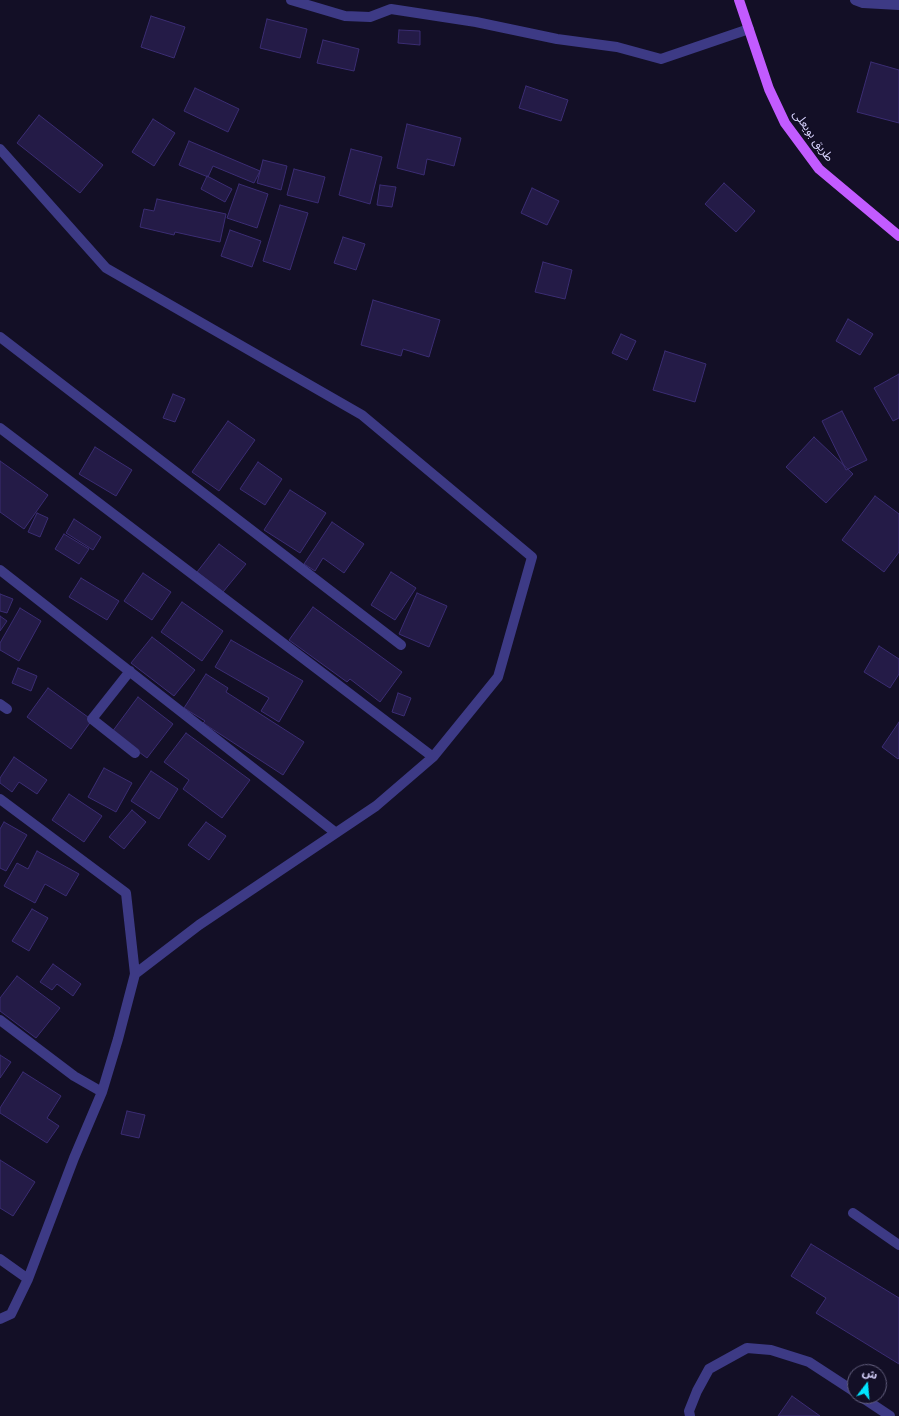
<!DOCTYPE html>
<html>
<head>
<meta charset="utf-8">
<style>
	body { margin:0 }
	#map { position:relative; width:899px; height:1416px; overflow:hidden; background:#130f26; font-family:"Noto Sans","Noto Sans Arabic",sans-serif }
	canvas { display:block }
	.north { position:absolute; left:847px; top:1364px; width:40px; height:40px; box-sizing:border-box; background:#130f26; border:1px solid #625e7d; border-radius:50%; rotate:16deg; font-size:11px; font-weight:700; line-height:16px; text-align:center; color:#d9d4ff }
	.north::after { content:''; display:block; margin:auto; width:14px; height:18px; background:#00e5ff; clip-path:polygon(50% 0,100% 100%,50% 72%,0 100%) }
</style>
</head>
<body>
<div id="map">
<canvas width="899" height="1416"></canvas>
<div class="north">ش</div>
</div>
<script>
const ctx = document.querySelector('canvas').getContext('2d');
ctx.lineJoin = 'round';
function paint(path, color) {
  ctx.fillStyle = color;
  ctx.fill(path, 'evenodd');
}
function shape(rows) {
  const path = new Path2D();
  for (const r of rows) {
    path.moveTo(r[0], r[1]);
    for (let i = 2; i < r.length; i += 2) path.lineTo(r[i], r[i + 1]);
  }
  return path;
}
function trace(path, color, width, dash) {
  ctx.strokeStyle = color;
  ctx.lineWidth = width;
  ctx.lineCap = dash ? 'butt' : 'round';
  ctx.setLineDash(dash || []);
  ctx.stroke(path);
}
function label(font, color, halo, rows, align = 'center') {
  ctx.font = font + ' "Noto Sans","Noto Sans Arabic",sans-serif';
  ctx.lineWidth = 3;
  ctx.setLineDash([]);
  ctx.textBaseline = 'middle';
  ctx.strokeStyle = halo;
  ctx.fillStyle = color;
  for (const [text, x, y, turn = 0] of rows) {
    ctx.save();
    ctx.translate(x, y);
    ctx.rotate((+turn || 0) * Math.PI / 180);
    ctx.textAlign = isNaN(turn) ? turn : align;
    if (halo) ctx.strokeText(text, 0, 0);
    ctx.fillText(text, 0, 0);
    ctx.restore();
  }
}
const building = shape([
	[151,16,185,27,174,58,141,47,151,16],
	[267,19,307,29,300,58,260,48,267,19],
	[399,30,420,31,420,45,398,43,399,30],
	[323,40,359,49,354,71,317,63,323,40],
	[871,62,899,70,899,123,857,112,871,62],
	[526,86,568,100,561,121,519,108,526,86],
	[195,88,239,109,228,132,184,111,195,88],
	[39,115,103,165,80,193,17,143,39,115],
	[153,119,175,133,154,166,132,152,153,119],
	[407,124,461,138,454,166,427,159,424,175,397,168,407,124],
	[189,141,260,171,254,183,213,166,208,177,179,165,189,141],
	[351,149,382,157,370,204,339,195,351,149],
	[263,160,287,166,281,190,257,183,263,160],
	[294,169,325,177,318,203,287,195,294,169],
	[207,176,232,189,225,202,201,189,207,176],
	[724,183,755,211,736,232,705,204,724,183],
	[239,184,268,194,257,228,227,218,239,184],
	[380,185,396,187,392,207,377,205,380,185],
	[532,188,559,201,547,225,521,213,532,188],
	[157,199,226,214,220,242,175,232,174,235,140,227,144,209,154,211,157,199],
	[280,205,308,213,290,270,263,261,280,205],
	[230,230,261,241,252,267,221,256,230,230],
	[343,237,365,244,356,270,334,263,343,237],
	[543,262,572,270,565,299,535,292,543,262],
	[373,300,440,320,429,357,403,349,401,356,361,345,373,300],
	[848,319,873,334,860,355,836,341,848,319],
	[621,334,636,341,627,360,612,353,621,334],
	[665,351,706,364,695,402,653,390,665,351],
	[899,374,899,418,893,421,874,388,899,374],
	[173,394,185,399,175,422,163,418,173,394],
	[842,411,867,460,846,470,822,421,842,411],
	[228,421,255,440,219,491,192,472,228,421],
	[814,437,853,474,826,503,786,467,814,437],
	[95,447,132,470,116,496,79,474,95,447],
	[0,461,48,495,24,529,0,512,0,461],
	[258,462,282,479,265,505,240,489,258,462],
	[290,490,326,513,300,553,264,530,290,490],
	[875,496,899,514,899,552,884,572,842,540,875,496],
	[37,513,48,518,40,537,28,532,37,513],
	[74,519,101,537,93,550,66,533,74,519],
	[332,522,364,544,344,573,323,558,315,571,304,564,332,522],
	[64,534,89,549,79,564,55,549,64,534],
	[219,544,246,564,223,592,197,572,219,544],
	[391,572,416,588,395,620,371,605,391,572],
	[143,573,171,592,152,620,124,601,143,573],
	[81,578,119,601,107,620,69,597,81,578],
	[417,593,447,606,429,647,399,634,417,593],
	[0,594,13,599,7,613,0,611,0,594],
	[182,602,223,631,202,661,161,632,182,602],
	[313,607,402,672,380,702,350,679,347,682,289,640,313,607],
	[20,608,41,621,19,661,0,650,0,643,20,608],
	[0,616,7,621,0,631,0,616],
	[152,637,195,670,174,696,131,663,152,637],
	[231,640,303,681,279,722,261,711,269,698,215,667,231,640],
	[879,646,899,659,899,674,890,688,864,672,879,646],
	[18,668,37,676,31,691,12,683,18,668],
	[206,674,228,688,226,692,304,742,283,775,203,723,205,721,184,708,206,674],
	[48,688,92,720,71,749,27,717,48,688],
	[398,693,411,698,404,716,392,712,398,693],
	[138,697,173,724,147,758,112,732,138,697],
	[899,722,899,758,898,759,882,747,899,722],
	[186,733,250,780,222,818,183,789,189,780,164,762,186,733],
	[14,757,47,780,37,794,19,782,12,792,0,783,0,778,14,757],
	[104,768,132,783,116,812,88,797,104,768],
	[151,771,178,789,159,819,131,801,151,771],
	[69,794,102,816,84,842,52,820,69,794],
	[132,810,146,822,124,849,109,837,132,810],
	[4,822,27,835,6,871,0,868,0,829,4,822],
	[206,822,226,836,209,860,188,845,206,822],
	[37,851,79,874,66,896,45,884,35,903,4,886,17,863,28,869,37,851],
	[32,909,48,918,29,951,12,941,32,909],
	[53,964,81,984,73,996,57,984,52,990,40,982,53,964],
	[17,976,60,1008,36,1038,0,1011,0,998,17,976],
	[0,1055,11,1062,0,1078,0,1055],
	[23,1072,61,1096,47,1118,59,1126,47,1143,0,1113,0,1108,23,1072],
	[127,1111,145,1115,139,1138,121,1134,127,1111],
	[0,1160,35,1182,13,1216,0,1208,0,1160],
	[811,1244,899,1298,899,1364,816,1313,826,1298,791,1276,811,1244],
	[792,1396,820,1416,778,1416,792,1396]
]);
paint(building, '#241b47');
trace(building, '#3b2d73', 1);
trace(shape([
	[291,0,345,16,370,17,391,9,476,22,557,39,617,47,661,59,749,29],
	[855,0,863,3,899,5],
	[0,149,106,268,362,415,532,557,498,677,433,757,376,806,199,925,135,974,118,1039,102,1092,74,1158,28,1279,11,1314,0,1319],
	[0,337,401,645],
	[0,428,433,757],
	[0,570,336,833],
	[130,671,92,719,135,753],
	[0,704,7,709],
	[0,799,126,893,135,974],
	[0,1020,74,1076,102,1092],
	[853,1213,899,1245],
	[0,1259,28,1279],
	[860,1396,890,1416],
	[690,1416,689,1411,697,1391,709,1369,747,1348,771,1350,809,1362,855,1392]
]), '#3d3a85', 10);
trace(shape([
	[739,0,769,89,785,123,819,169,899,236]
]), '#c25bff', 10);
label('12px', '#d9d4ff', '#130f26', [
	["طريق بويعلى",813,136,54]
]);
</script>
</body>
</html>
